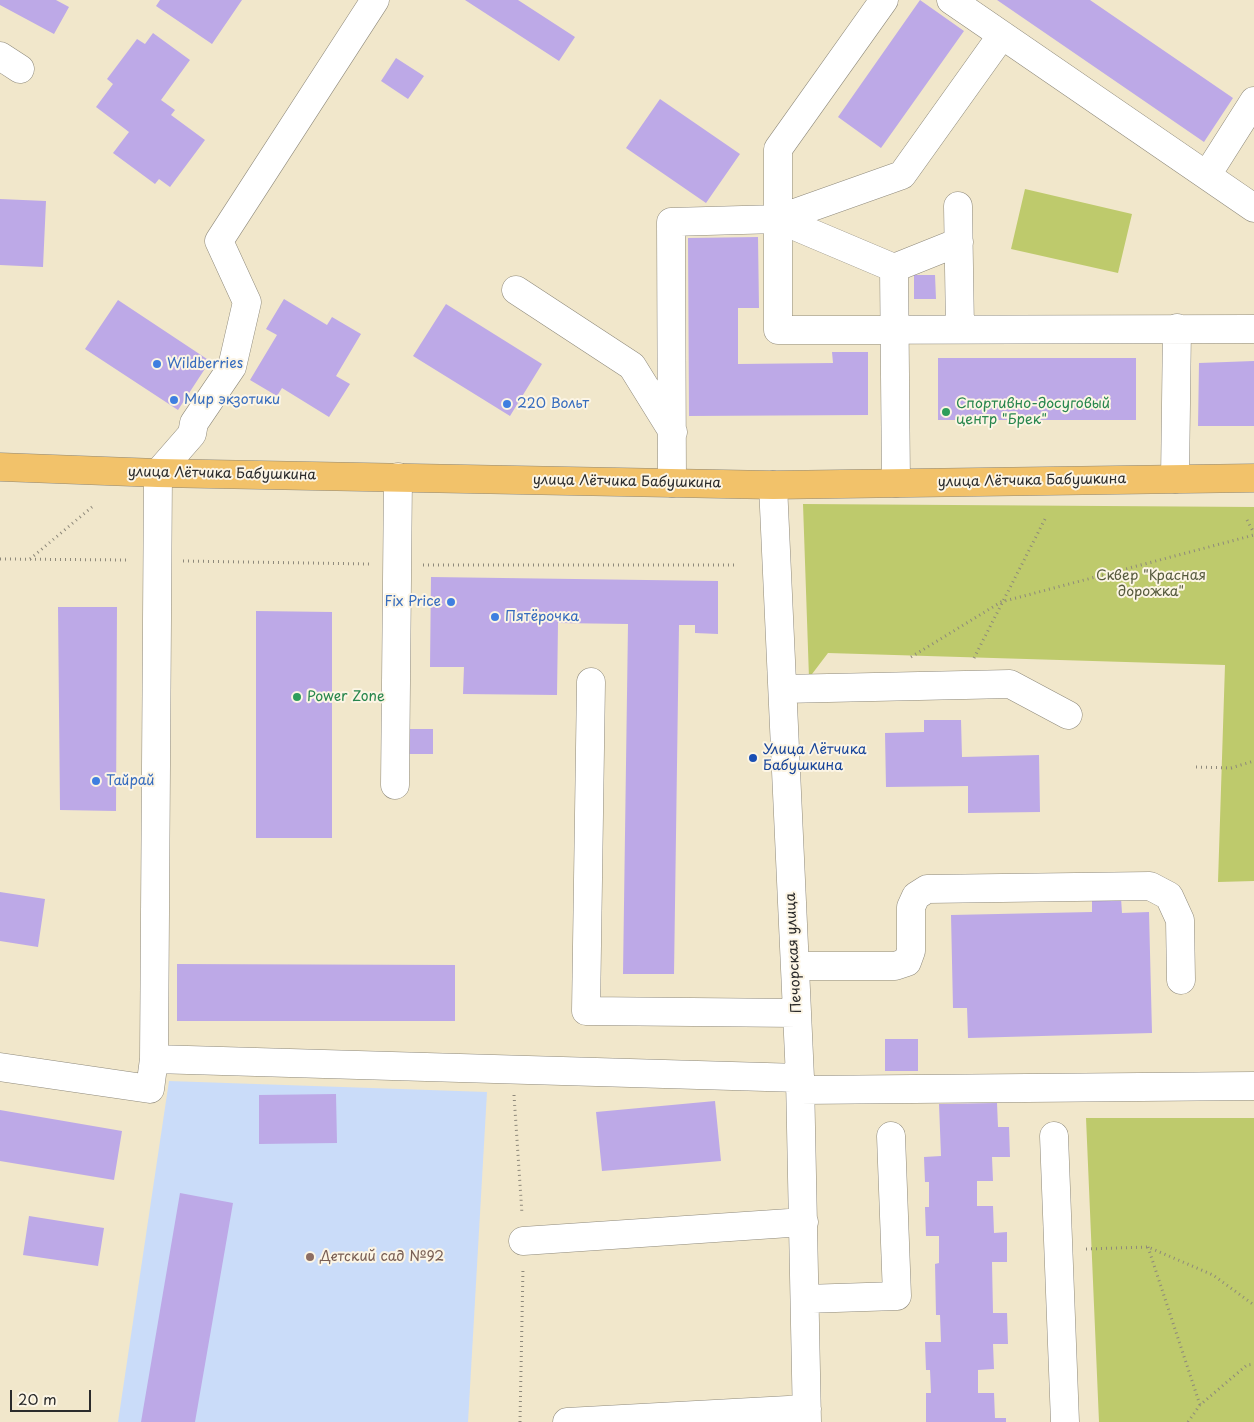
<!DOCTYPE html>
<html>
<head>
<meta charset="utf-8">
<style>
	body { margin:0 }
	#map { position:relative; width:1254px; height:1422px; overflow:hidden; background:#f1e7cb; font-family:"Playpen Sans",sans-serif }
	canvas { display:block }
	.scale { position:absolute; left:10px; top:1390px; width:81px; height:22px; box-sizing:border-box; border:2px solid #2b2b2b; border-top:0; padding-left:6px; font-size:15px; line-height:18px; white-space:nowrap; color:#2b2b2b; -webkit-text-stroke:4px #fcf5e5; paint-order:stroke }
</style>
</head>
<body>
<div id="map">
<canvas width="1254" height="1422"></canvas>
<div class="scale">20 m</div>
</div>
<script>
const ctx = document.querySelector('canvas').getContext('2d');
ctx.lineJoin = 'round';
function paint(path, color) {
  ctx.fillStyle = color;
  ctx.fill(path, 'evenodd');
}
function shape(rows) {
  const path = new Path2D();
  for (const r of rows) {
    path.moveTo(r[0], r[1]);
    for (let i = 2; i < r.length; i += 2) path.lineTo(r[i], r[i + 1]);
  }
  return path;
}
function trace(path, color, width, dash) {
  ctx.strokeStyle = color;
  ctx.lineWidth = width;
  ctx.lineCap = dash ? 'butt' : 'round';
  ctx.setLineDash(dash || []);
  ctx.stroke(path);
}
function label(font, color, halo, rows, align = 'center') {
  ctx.font = font + ' "Playpen Sans",sans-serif';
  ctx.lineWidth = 4;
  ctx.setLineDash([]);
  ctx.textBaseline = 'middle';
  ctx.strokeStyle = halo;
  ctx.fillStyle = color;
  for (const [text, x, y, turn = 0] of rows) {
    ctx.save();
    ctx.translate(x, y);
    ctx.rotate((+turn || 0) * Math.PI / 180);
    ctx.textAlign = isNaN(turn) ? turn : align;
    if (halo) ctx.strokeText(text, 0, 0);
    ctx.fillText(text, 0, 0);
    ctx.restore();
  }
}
paint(shape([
	[169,1081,487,1092,468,1422,118,1422]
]), '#cadcf9');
paint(shape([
	[1025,189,1132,214,1118,273,1011,249],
	[803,504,1254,507,1254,881,1218,882,1225,665,828,653,809,678],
	[1086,1118,1254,1118,1254,1422,1099,1422]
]), '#beca6c');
paint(shape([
	[0,0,56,0,69,7,54,34,0,5],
	[160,0,242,0,212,44,156,6],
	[465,0,518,0,575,37,559,61],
	[920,0,964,31,881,148,838,117],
	[997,0,1090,0,1233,98,1204,142],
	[153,33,190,60,161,100,175,110,171,115,205,140,170,187,159,179,155,184,113,153,129,132,96,107,113,84,107,79,137,39,145,44],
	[396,58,424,76,408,99,381,81],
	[660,99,740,154,706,203,626,148],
	[0,199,46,201,43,267,0,265],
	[758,237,759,308,738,308,738,364,833,363,832,352,868,352,868,415,689,416,688,238],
	[914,275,935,275,936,299,914,299],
	[284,299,327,325,332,317,361,334,336,376,350,384,329,417,282,388,277,396,250,380,277,335,266,329],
	[118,300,210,361,178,410,85,349],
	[446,304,542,364,510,416,413,356],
	[938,358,1136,358,1136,420,938,420],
	[1254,361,1254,426,1198,426,1199,363],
	[431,577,718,581,718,634,695,633,695,625,679,625,674,974,623,974,628,624,558,623,557,695,463,694,464,667,430,667],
	[58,607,117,607,116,811,60,810],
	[256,611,332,612,332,838,256,838],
	[924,720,961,720,962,757,1039,755,1040,812,968,813,968,786,886,787,885,733,924,732],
	[408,729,433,729,433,754,409,754],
	[0,892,45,899,38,947,0,941],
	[1121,898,1122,913,1149,912,1152,1033,968,1038,967,1008,953,1008,951,915,1092,912,1092,899],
	[177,964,455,965,455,1021,177,1021],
	[885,1039,918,1039,918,1071,885,1071],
	[336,1094,337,1143,259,1144,259,1095],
	[715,1101,721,1161,602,1171,596,1112],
	[997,1103,998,1127,1009,1127,1010,1157,992,1157,993,1181,977,1181,977,1206,993,1206,994,1233,1007,1232,1007,1262,992,1262,993,1313,1007,1313,1008,1344,993,1344,994,1369,978,1370,978,1393,994,1393,995,1418,1006,1418,1006,1422,926,1422,926,1393,931,1393,930,1370,926,1370,925,1342,941,1342,940,1315,936,1315,935,1264,939,1263,939,1236,926,1236,925,1207,929,1207,929,1182,925,1182,924,1157,941,1156,939,1104],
	[0,1110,122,1131,114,1180,0,1161],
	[180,1193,233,1203,195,1422,141,1422],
	[29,1216,104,1228,98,1266,23,1255]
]), '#bda9e7');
const minor = shape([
	[951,0,1254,208],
	[1002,35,902,175,778,219,778,330,1254,329],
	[0,56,20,69],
	[1207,175,1254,101],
	[958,206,960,329],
	[778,219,894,268,896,483],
	[894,268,959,242],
	[516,290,632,366,673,432],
	[1175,479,1177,328],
	[672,483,671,222,778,219,778,149,884,0],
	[773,485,800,1078,807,1422],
	[591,682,586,1011,797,1013],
	[783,689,1010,684,1068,715],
	[395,785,398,477],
	[795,966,895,966,907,962,911,951,911,907,916,896,927,889,1150,886,1169,896,1180,920,1181,980],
	[154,1059,800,1078],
	[0,1067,150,1089,154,1059,158,473,192,434,194,423,232,367,247,302,219,241,375,0],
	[800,1090,1254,1086],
	[1054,1136,1065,1422],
	[523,1241,804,1222],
	[805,1299,897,1296,891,1136],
	[567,1422,807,1409]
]);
const major = shape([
	[0,467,158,473,773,485,1254,478]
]);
trace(minor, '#8e897b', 29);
trace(major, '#8e897b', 29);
trace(shape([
	[1247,520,1254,533],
	[0,559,129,560],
	[30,559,92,507],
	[183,561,369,564],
	[423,565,735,565],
	[911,657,1001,602,1254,535],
	[974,658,1045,519],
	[1196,767,1231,768,1254,761],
	[514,1095,522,1214],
	[1148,1247,1200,1405],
	[1086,1249,1148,1247,1213,1275,1254,1305],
	[520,1422,523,1268],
	[1188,1422,1200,1405,1247,1365,1254,1364]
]), '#8e897b', 3, [1, 4]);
trace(minor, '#fff', 28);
trace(major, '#f2c26a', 28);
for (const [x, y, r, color] of [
	[157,364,5,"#3f7fe0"],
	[174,400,5,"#3f7fe0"],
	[507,404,5,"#3f7fe0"],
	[946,412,5,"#2e9e5b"],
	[451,602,5,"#3f7fe0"],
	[495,617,5,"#3f7fe0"],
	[297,697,5,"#2e9e5b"],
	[753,758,5,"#1a4fb4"],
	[96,781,5,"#3f7fe0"],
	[310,1257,5,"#8d6e63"]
]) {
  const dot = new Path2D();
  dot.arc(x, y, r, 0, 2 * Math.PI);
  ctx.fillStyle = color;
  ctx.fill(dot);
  trace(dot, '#fcf5e5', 2);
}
label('14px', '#366cbe', '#fcf5e5', [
	["Wildberries",167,364],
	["Мир экзотики",184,400],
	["220 Вольт",517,404],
	["Fix Price",441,602,"right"],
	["Пятёрочка",505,617],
	["Тайрай",106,781]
], 'left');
label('14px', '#27864d', '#fcf5e5', [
	["Спортивно-досуговый",956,404],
	["центр \"Брек\"",956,420],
	["Power Zone",307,697]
], 'left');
label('14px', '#2b2b2b', '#fcf5e5', [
	["улица Лётчика Бабушкина",222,474,1],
	["улица Лётчика Бабушкина",1032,481,-1],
	["улица Лётчика Бабушкина",627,482,1],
	["Печорская улица",794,953,-93]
]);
label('14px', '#575b3e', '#fcf5e5', [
	["Сквер \"Красная",1151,576],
	["дорожка\"",1151,592]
]);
label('14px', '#164399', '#fcf5e5', [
	["Улица Лётчика",763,750],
	["Бабушкина",763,766]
], 'left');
label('14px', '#785e54', '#fcf5e5', [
	["Детский сад №92",320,1257]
], 'left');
</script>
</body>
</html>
